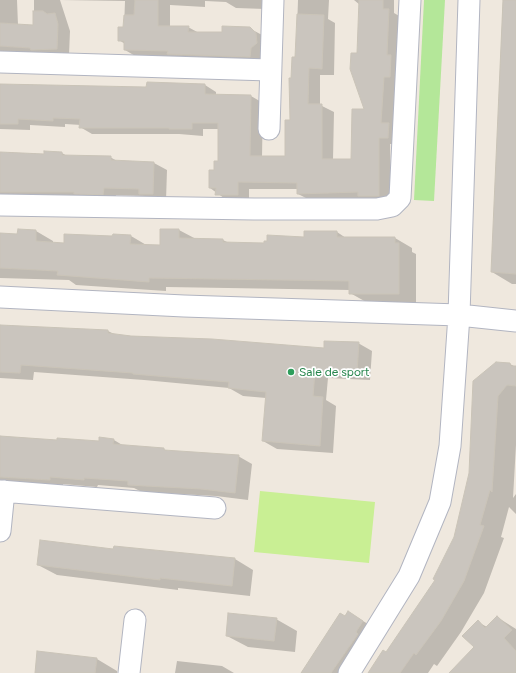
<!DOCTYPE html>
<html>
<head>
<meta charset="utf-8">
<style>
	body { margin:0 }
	canvas { display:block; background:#efe8de }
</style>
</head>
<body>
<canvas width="516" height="673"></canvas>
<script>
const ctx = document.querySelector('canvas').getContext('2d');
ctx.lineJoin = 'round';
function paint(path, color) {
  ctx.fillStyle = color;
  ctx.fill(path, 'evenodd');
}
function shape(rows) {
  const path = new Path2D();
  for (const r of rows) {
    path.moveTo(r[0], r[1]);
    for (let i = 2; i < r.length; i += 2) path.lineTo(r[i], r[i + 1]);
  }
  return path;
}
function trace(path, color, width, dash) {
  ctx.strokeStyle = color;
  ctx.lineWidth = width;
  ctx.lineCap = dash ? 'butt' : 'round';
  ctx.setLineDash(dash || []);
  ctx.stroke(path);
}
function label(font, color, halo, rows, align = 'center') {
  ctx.font = font + ' Figtree,sans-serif';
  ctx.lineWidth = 3.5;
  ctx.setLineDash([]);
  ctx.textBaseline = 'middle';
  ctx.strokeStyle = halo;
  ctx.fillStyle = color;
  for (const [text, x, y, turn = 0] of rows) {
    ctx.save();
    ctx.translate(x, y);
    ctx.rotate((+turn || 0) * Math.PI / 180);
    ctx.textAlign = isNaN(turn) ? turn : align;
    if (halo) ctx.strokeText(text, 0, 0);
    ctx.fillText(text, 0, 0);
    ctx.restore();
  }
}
paint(shape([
	[424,0,445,0,434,201,414,200]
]), '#b4e799');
paint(shape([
	[260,491,375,502,369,563,254,552]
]), '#c9ef94');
paint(shape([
	[0,0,17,0,18,25,34,26,34,0,265,0,265,9,236,8,226,2,205,1,205,7,170,5,170,27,188,27,199,33,223,34,249,28,262,35,262,64,137,57,125,50,125,44,119,40,124,28,125,1,60,0,70,31,69,55,0,52],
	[298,0,329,0,328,19,335,23,334,75,320,75,320,105,334,112,333,160,352,160,365,110,358,55,360,5,354,0,394,0,394,13,401,17,402,83,395,83,393,127,400,131,400,144,390,144,391,202,371,202,365,198,310,200,298,194,298,189,249,189,249,201,228,201,210,188,219,162,219,129,203,129,203,136,179,134,92,134,80,127,81,125,65,124,65,127,30,125,30,130,0,129,0,85,147,88,205,85,216,92,216,95,251,96,263,103,262,157,286,157,291,121,292,79,296,58],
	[503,0,516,0,516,284,512,284,492,272],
	[0,153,45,155,62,153,67,156,110,157,117,161,154,163,167,170,166,201,153,201,145,196,116,195,116,201,0,199],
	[161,230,179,230,196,239,223,240,229,243,265,244,337,232,346,238,395,238,412,248,412,252,416,254,416,303,368,303,350,293,350,290,166,287,166,291,76,285,69,280,0,278,0,234,18,235,36,231,53,241,53,244,65,244,131,236,148,246,161,247],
	[0,326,108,331,116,335,325,349,358,343,372,351,370,380,328,378,326,400,336,406,333,453,277,449,263,441,266,398,243,396,229,388,144,380,34,372,33,380,0,378],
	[510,364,516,367,516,445,513,498,516,494,516,514,509,507,501,537,504,538,484,593,461,632,437,666,434,664,428,673,369,673,386,653,436,580,455,537,470,473,474,382],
	[0,437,58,441,100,442,114,440,124,446,163,449,168,451,238,456,252,464,248,500,216,496,142,492,134,488,98,485,97,487,63,484,63,487,0,483],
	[114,550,235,559,253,570,250,596,178,588,178,590,57,575,38,565],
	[348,612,368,624,378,646,360,673,301,673],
	[497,617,516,629,516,673,453,673,475,647,478,622,487,627],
	[276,619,297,631,295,652,248,647,227,636],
	[38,652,97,659,117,671,117,673,36,673],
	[177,661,222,666,234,673,175,673]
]), '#0003');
const building = shape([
	[135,0,158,0,158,26,189,26,188,32,222,32,222,26,250,27,256,33,257,43,251,48,250,57,167,54,168,51,124,50,124,41,118,41,118,27,123,27,124,15,134,15,135,0],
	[359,0,383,0,383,9,389,9,387,55,391,55,390,77,384,77,381,123,389,123,388,138,379,138,379,196,358,196,358,192,297,194,297,183,238,182,238,195,215,195,216,188,209,188,209,170,214,170,214,161,218,161,218,123,192,123,192,129,169,129,169,128,79,128,80,119,53,118,53,121,18,119,18,124,0,124,0,84,146,87,147,82,205,84,205,94,251,95,250,156,285,156,285,120,290,120,289,78,291,78,292,57,295,57,297,14,324,15,322,69,309,68,308,104,322,104,322,159,351,159,352,109,364,109,350,69,351,53,357,53,359,0],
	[503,0,516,0,516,274,491,272,503,0],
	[33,11,43,11,47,14,55,13,58,24,57,49,31,50,30,48,0,46,0,23,33,25,33,11],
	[44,151,62,152,62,155,111,156,111,160,154,162,153,194,139,194,139,189,104,188,103,195,74,194,74,192,0,192,0,152,44,154,44,151],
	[18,229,36,230,36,241,64,243,64,234,112,236,113,234,131,235,130,244,160,245,160,229,179,229,179,238,223,239,223,242,264,243,264,241,267,241,267,235,304,237,304,231,337,231,337,237,395,237,395,243,399,243,399,294,349,294,349,281,149,278,149,282,57,275,58,271,0,268,0,233,17,234,18,229],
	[0,325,108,330,108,333,131,336,212,339,324,348,324,341,359,342,357,372,315,371,313,396,323,397,320,446,262,441,266,392,228,388,229,382,133,374,133,373,21,365,20,373,0,372,0,325],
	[496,362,510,363,511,366,516,366,516,386,507,385,498,396,492,492,490,490,480,525,484,526,464,581,441,621,416,655,414,653,400,673,368,673,383,650,386,652,435,580,433,579,454,537,469,473,473,381,496,362],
	[0,436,57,440,57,438,99,441,99,437,114,439,113,444,164,448,164,450,239,455,235,493,201,489,128,485,128,481,84,478,84,480,50,477,50,480,0,477,0,436],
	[40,540,113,549,114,546,235,558,232,586,160,578,160,580,37,565,40,540],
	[348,611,363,621,356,632,358,634,331,673,301,673,340,613,345,616,348,611],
	[228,613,277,618,274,641,226,636,228,613],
	[497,616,512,630,504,638,516,651,516,673,449,673,474,647,462,636,478,620,485,628,497,616],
	[37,651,97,658,95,673,35,673,37,651]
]);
paint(building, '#cac5be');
trace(building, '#cac4b8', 1);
const minor = shape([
	[0,62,270,70],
	[269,129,273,0],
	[0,205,254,209,377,209,392,206,400,198,410,0],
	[0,297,184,306,459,315,516,321],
	[0,491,215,508],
	[0,531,4,491],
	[129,673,135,620],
	[349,673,409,576,440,502,450,446,459,315,469,0]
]);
trace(minor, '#b2b5c1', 23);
trace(minor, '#fff', 21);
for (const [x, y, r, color] of [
	[291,372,4,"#2e9e5b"]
]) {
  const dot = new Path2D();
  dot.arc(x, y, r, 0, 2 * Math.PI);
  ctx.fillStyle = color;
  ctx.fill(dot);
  trace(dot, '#fff', 1.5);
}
label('12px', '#27864d', '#fff', [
	["Sale de sport",299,372]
], 'left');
</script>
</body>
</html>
